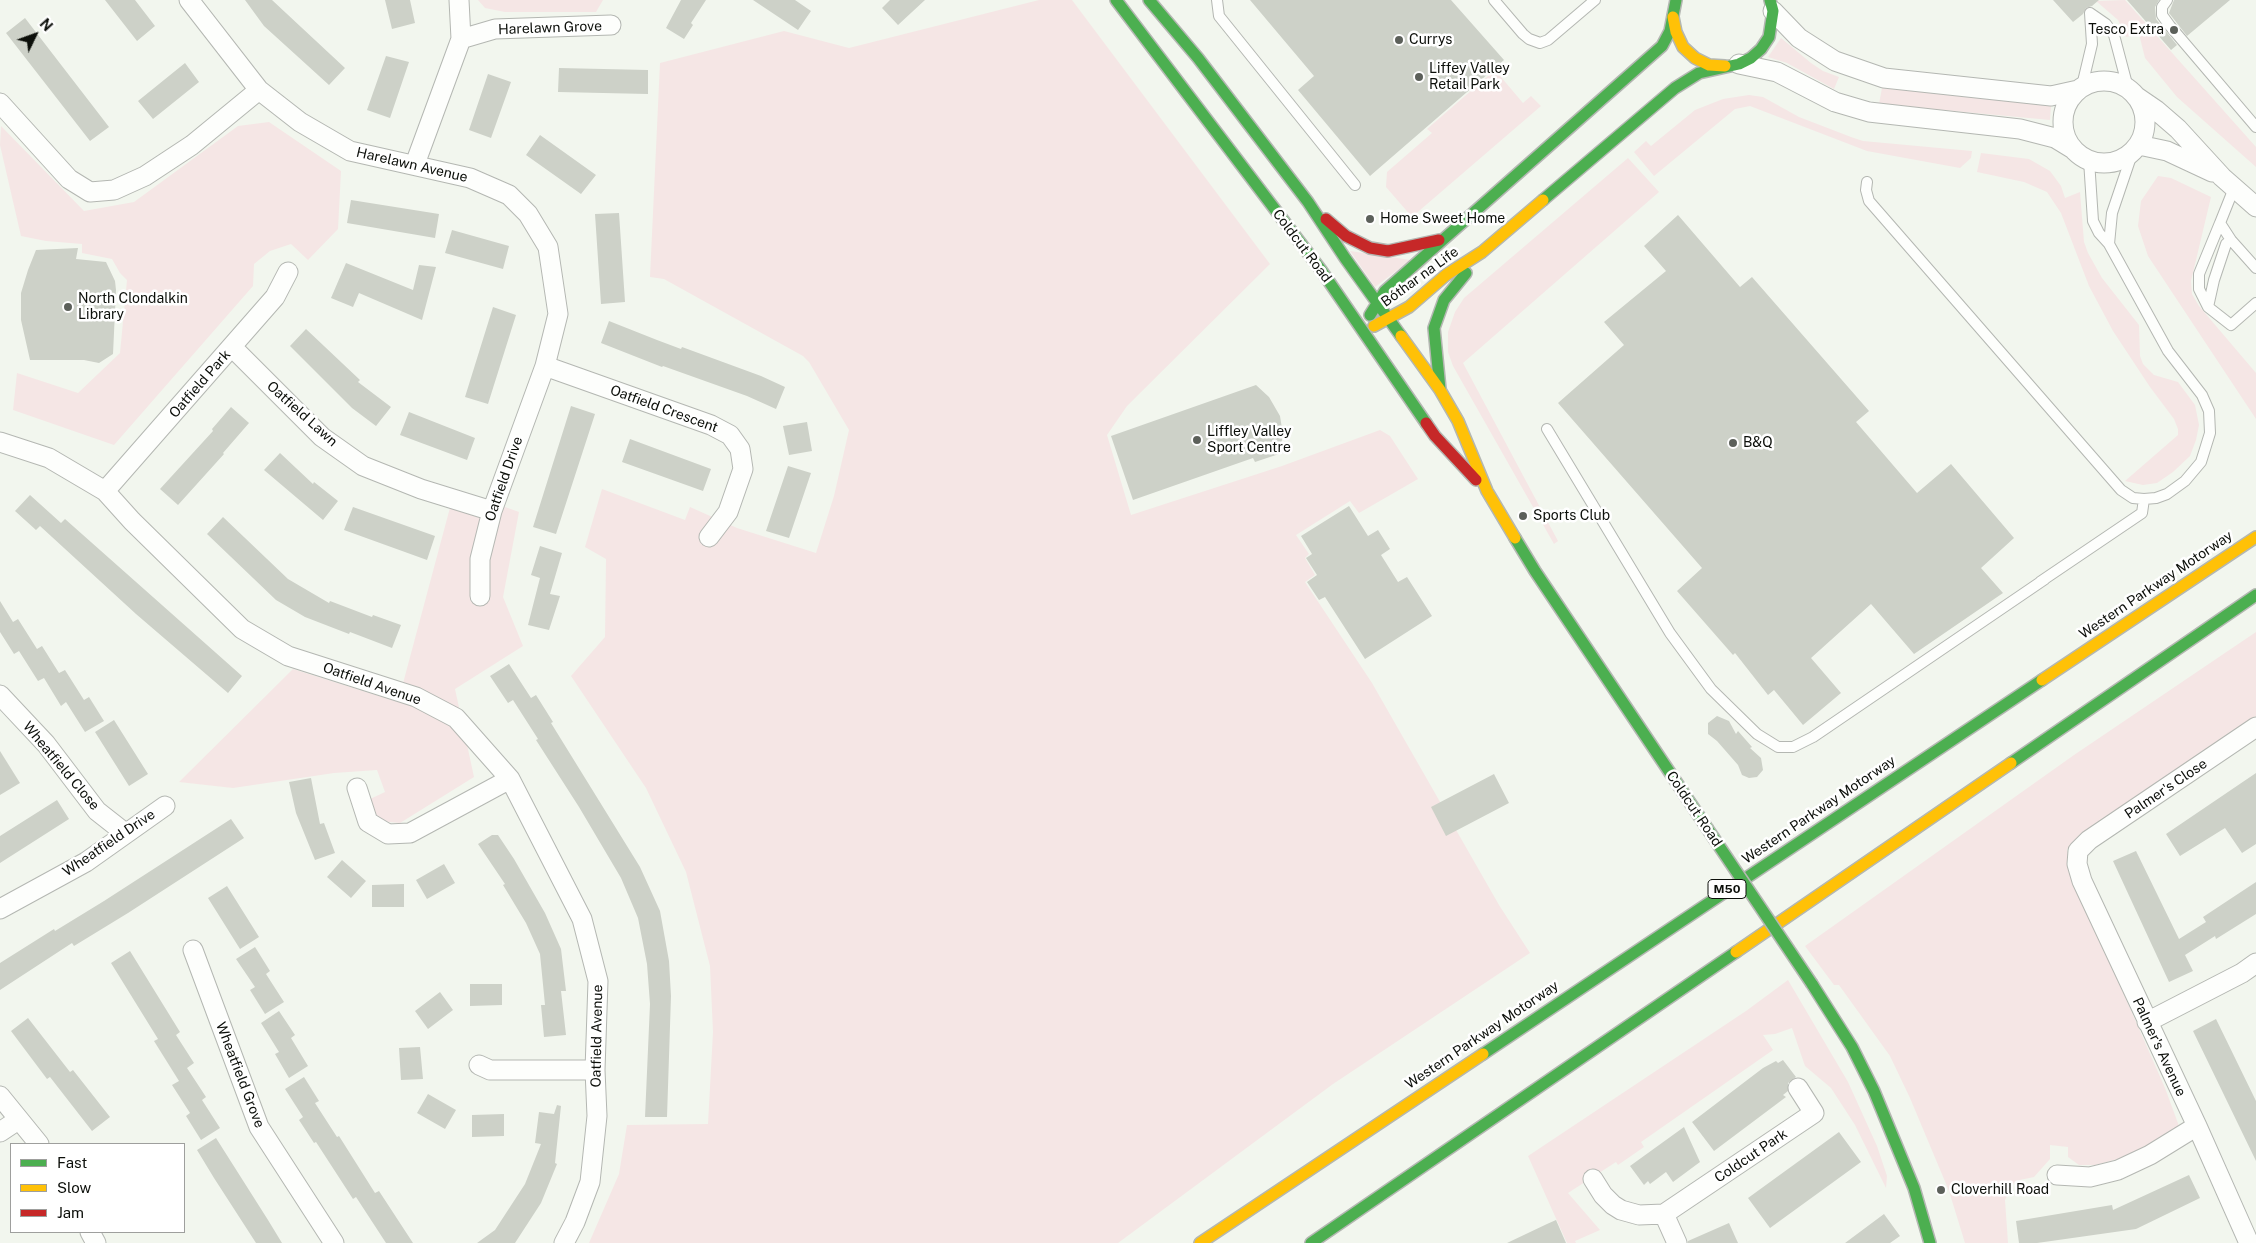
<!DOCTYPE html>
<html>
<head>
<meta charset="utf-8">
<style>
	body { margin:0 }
	#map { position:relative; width:2256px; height:1243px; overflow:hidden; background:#f2f6ee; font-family:"Public Sans",sans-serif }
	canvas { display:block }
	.legend { position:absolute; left:10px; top:1143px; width:175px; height:90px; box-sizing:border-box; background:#fff; border:1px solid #9e9f9d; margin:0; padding:6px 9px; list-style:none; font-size:15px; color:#0c0f0a }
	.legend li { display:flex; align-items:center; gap:10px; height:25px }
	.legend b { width:25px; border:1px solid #9e9f9d }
	.north { position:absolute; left:10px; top:10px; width:50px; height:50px; -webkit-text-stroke:4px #fff; paint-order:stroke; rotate:48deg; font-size:14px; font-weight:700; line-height:20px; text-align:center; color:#0c0f0a }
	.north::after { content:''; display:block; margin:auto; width:18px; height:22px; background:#0c0f0a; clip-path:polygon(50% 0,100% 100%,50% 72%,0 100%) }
</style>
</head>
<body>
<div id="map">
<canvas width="2256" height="1243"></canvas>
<ul class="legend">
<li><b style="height:6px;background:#4caf50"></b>Fast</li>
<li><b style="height:6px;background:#ffc107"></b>Slow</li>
<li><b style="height:6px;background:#c62828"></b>Jam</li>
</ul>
<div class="north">N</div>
</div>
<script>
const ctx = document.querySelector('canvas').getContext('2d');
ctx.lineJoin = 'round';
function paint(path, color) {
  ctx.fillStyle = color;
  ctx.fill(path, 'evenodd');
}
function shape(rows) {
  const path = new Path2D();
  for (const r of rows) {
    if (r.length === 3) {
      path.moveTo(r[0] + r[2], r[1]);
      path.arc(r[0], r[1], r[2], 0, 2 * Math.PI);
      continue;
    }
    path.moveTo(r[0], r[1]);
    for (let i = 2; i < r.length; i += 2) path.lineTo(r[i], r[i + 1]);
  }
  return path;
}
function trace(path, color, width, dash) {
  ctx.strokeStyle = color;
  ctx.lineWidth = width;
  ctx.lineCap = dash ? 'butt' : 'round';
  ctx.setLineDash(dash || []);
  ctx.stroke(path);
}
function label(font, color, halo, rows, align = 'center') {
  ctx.font = font + ' "Public Sans",sans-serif';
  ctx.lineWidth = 5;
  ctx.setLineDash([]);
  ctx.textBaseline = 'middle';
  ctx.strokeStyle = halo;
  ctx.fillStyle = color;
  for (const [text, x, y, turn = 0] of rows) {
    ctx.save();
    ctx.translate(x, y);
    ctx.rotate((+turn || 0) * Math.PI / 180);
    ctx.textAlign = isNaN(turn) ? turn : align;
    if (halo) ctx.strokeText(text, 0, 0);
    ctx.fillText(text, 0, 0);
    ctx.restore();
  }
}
paint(shape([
	[478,0,603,0,596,12,505,12,485,8],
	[1039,0,1072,0,1270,264,1127,406,1107,435,1131,515,1282,466,1380,430,1390,436,1418,479,1359,513,1350,501,1296,535,1309,554,1305,558,1315,575,1305,582,1372,683,1499,905,1530,953,1333,1084,1118,1243,589,1243,619,1174,627,1125,708,1124,713,1032,710,966,686,872,646,788,571,676,605,637,606,559,585,547,602,489,685,520,690,507,737,528,816,553,834,496,849,430,809,362,803,356,664,279,650,277,660,63,784,31,849,48],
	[2125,0,2256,147,2256,167,2177,97,2145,58,2139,34,2126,37,2118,20,2096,1],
	[1781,38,1811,63,1823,71,1839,77,1834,89,1787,63,1768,57],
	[1495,70,1523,103,1531,96,1541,106,1412,217,1386,187,1387,172,1432,133,1427,129],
	[1882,88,2051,105,2050,120,1879,104],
	[1749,95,1763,97,1799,117,1851,137,1863,141,1972,151,1971,158,1960,168,1867,151,1750,106,1735,109,1654,176,1634,152,1646,141,1651,146,1695,110,1723,99],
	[269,122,341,171,338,229,308,260,291,244,270,251,254,264,253,286,114,445,13,410,17,373,78,393,120,353,127,280,120,273,112,259,82,253,82,244,46,241,21,236,0,145,1,126,84,211,134,202,238,126],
	[1981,153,2029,159,2050,171,2061,186,2065,198,2080,192,2084,242,2088,253,2102,278,2139,325,2140,356,2143,364,2154,375,2178,382,2195,405,2199,425,2196,440,2190,456,2173,472,2157,483,2143,485,2125,481,2178,435,2178,429,2174,419,2150,387,2113,331,2089,286,2061,213,2047,192,2024,182,1977,172],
	[1628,158,1659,192,1463,363,1558,541,1554,544,1453,366,1448,352,1448,332,1455,312,1464,298],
	[2158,176,2171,178,2211,197,2191,281,2192,294,2199,306,2256,373,2256,419,2148,256,2138,226,2141,201],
	[1350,251,1411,260,1375,287],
	[455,489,519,512,503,597,523,646,455,689,474,777,400,823,379,821,368,800,385,792,377,770,334,773,233,788,179,782,293,669,398,702],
	[2256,632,2256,716,2083,833,2067,849,2072,876,2165,1088,2179,1126,2133,1155,2095,1165,2079,1165,2068,1157,2068,1147,2050,1145,2050,1159,2034,1177,2015,1181,2005,1200,2008,1243,1965,1243,1949,1191,1910,1098,1890,1056,1839,985,1834,985,1805,946,2074,755],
	[1788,980,1848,1082,1877,1146,1887,1176,1886,1188,1855,1125,1831,1088,1805,1066,1792,1028,1775,1034,1763,1035,1773,1050,1641,1142,1644,1147,1618,1165,1616,1162,1568,1193,1600,1230,1575,1241,1576,1243,1567,1243,1528,1156,1746,1011]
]), '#f5e6e5');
paint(shape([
	[105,0,135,0,155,26,137,41],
	[245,0,272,0,345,68,329,85,264,26],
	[385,0,410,0,415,23,392,29],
	[681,0,706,0,691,23,693,25,684,39,666,28],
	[753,0,795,0,811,11,798,30],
	[890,0,925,0,898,25,882,8],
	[1250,0,1451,0,1504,60,1370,176,1298,90,1314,76],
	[2053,0,2099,0,2092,6,2086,8,2083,14,2073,22],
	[2127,0,2159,0,2155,7,2156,19,2177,45,2171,50],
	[2174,0,2230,0,2187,36,2169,13],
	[25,18,109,127,90,141,6,33],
	[386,56,409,62,390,118,367,110],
	[185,63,199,82,153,119,138,101],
	[559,68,648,70,648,94,558,92],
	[488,74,511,82,491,138,469,130],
	[540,135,596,175,581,194,526,155],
	[351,200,439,214,435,238,347,223],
	[619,213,625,302,601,304,595,214],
	[1678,215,1740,287,1752,277,1869,411,1856,422,1917,493,1951,464,2014,538,1981,568,2003,593,1914,654,1871,604,1811,658,1841,693,1803,725,1774,690,1768,695,1735,653,1733,655,1677,591,1702,568,1558,403,1624,345,1604,322,1666,271,1644,246],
	[452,230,509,246,503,269,445,253],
	[78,248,76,259,106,262,115,281,116,290,113,354,99,363,84,360,30,360,21,320,21,293,28,270,36,250],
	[346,263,413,290,419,265,436,267,422,320,359,293,353,307,331,298],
	[493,307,516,315,488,404,465,397],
	[609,321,657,340,681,349,682,347,761,376,785,387,776,409,747,396,663,366,662,367,601,343],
	[306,329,360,380,358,382,391,407,376,426,352,408,290,346],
	[1256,385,1269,397,1280,416,1283,435,1279,454,1255,462,1253,458,1133,500,1111,436],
	[571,406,595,414,556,534,533,527],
	[231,407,249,423,223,453,224,454,178,505,160,489,213,431,212,429],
	[409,412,475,438,467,460,400,435],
	[807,422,812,451,789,455,783,426],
	[630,439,711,469,703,491,622,462],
	[280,453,313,484,314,482,338,501,323,520,264,470],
	[788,466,811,473,789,538,766,531],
	[30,495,61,523,65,519,242,676,228,693,136,614,40,526,36,530,15,511],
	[1349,506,1368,536,1378,530,1390,549,1381,555,1398,582,1407,577,1432,616,1365,659,1325,597,1319,600,1307,582,1317,575,1306,558,1312,554,1301,536],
	[353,507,435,536,427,560,344,530],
	[223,517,288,579,329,603,330,601,372,617,373,615,401,625,392,648,350,632,349,634,305,617,276,600,207,534],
	[540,546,562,553,550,594,560,596,549,630,528,625,540,578,531,575],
	[0,601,13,622,18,619,37,649,42,646,59,673,65,670,84,700,89,697,104,721,85,732,66,702,61,706,44,678,38,681,19,651,14,654,0,632],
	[509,664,531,698,536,695,553,722,551,723,640,867,660,911,669,961,671,996,667,1117,645,1117,650,1004,647,964,638,918,621,878,579,807,536,740,538,739,513,700,508,703,490,676],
	[1717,716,1729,721,1736,734,1738,731,1752,747,1750,748,1761,758,1763,770,1757,777,1749,778,1742,775,1738,765,1717,741,1708,734,1708,723],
	[114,720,148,774,129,786,95,732],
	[0,751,20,783,0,795],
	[2256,773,2256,844,2242,853,2225,828,2180,856,2166,834],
	[1494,774,1509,803,1446,836,1431,807],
	[311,778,320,824,324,823,335,853,315,860,296,813,289,782],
	[57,800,69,819,0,863,0,836],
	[231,819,244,838,128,913,74,946,72,943,0,990,0,963,54,929,55,931,104,901],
	[492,835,498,835,514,859,545,913,561,949,566,991,561,991,566,1035,544,1037,541,1005,545,1005,540,954,526,923,503,885,505,884,478,844],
	[2136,851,2179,939,2206,922,2203,917,2256,882,2256,914,2216,939,2215,936,2185,955,2193,971,2169,982,2113,861],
	[342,860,366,881,351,898,327,877],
	[444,864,455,883,427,899,416,880],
	[404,884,404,907,372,907,372,885],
	[227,886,259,937,240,949,208,898],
	[255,947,270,971,266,974,284,1002,265,1014,250,990,255,987,236,959],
	[130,951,180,1032,176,1035,194,1063,187,1068,206,1097,202,1100,220,1128,201,1140,186,1116,190,1113,172,1085,179,1081,154,1041,158,1039,111,963],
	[470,984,502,984,502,1005,470,1006],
	[440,992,453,1010,428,1029,415,1011],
	[279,1011,295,1035,291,1038,308,1066,289,1078,275,1054,279,1052,261,1023],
	[28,1018,70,1072,73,1070,110,1117,92,1131,50,1077,47,1079,11,1031],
	[2216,1019,2256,1101,2256,1161,2193,1031],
	[420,1047,423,1079,401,1080,399,1048],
	[1783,1060,1796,1077,1788,1083,1788,1091,1783,1095,1786,1097,1714,1151,1692,1122,1763,1068,1776,1061,1778,1063],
	[304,1077,319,1101,315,1103,337,1137,339,1136,375,1193,379,1191,413,1243,386,1243,356,1197,353,1199,316,1142,314,1143,299,1120,303,1117,285,1089],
	[428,1094,456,1110,445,1129,417,1113],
	[557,1105,561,1106,555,1163,557,1164,541,1203,515,1243,477,1243,495,1230,525,1184,541,1144,535,1143,539,1112,554,1114],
	[504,1114,504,1136,472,1137,472,1115],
	[1684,1127,1700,1162,1673,1182,1666,1172,1650,1184,1648,1181,1644,1185,1630,1166],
	[1839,1132,1861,1162,1770,1228,1748,1198],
	[216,1138,268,1220,282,1243,256,1243,214,1178,197,1150],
	[2189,1175,2200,1198,2136,1229,2037,1243,2019,1243,2016,1221,2112,1205,2113,1210],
	[1884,1214,1900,1236,1890,1243,1845,1243],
	[1556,1220,1566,1243,1507,1243,1547,1224],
	[1729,1223,1738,1243,1688,1243,1688,1241]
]), '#cdd1c8');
const lane = shape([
	[1217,0,1219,16,1355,185],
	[1494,0,1523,34,1529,39,1540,43,1548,40,1595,0],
	[2167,0,2162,7,2162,15,2170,26,2256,127],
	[2090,13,2106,24,2114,35,2128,88],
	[2082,86,2092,44,2090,13],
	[1867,182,1866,190,1869,201,2121,490,2133,498,2144,499,2156,498,2167,494,2185,481,2201,462,2210,433,2209,411,2202,395,2168,351,2109,244,2099,233,2093,221,2089,160],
	[2234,188,2220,223,2231,240,2256,268],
	[2220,223,2199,274,2199,289,2208,307,2231,325,2256,303],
	[2109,244,2112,213,2133,151],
	[2208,307,2214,280,2226,244,2231,240],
	[1547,429,1670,633,1711,689,1757,734,1778,747,1793,747,1813,737,2045,579],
	[2040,582,2142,513,2144,499]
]);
const street = shape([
	[189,0,259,90,300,122,350,151,470,178,509,195,528,214,548,247,558,314,545,366,492,511,480,559,480,596],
	[1773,11,1799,38,1835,61,1884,78,2051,96,2078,90],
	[461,39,495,29,611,25],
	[1739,64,1777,72,1835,102,1869,112,2020,129,2055,138,2073,149],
	[2104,122,41],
	[2137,97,2156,110,2178,129,2222,177,2256,207],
	[0,103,69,179,90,192,114,190,145,176,192,145,259,90],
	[2139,145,2167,151,2212,172],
	[415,164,461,39,459,0],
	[232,347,322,437,363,466,421,489,492,511],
	[545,366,711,425,730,435,740,449,743,469,728,512,709,537],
	[0,442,49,458,105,491,132,521,242,629,288,656,416,697,456,718,510,779,582,919,598,981,595,1070,597,1116,590,1182,575,1222,564,1243],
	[105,491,275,297,288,272],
	[0,695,46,744,97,811,125,833],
	[357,788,368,822,388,834,410,833,510,779],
	[0,909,86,862,165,806],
	[193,950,259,1127,334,1243],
	[2147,1022,2242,973,2256,963],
	[479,1065,490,1070,595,1070],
	[0,1096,39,1144],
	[0,1132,18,1120],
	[2057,1175,2090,1177,2118,1170,2150,1155,2197,1126],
	[1593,1179,1603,1195,1613,1205,1621,1210,1639,1215,1664,1214,1677,1243],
	[1664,1214,1814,1113,1798,1088],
	[90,1232,96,1243],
	[2249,1243,2197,1126,2082,881,2077,864,2078,851,2089,840,2256,727]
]);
const fast = shape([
	[1116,0,1321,270,1426,423],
	[1149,0,1198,58,1308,202,1345,258,1401,336],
	[1543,200,1675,88,1699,73,1739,64,1751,58,1761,49,1769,37,1773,11,1770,0],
	[1370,315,1385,291,1662,46,1670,31,1676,0],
	[1440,389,1434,328,1444,300,1466,273],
	[1515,538,1535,571,1707,828],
	[2011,763,2256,595],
	[1812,984,1852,1047,1874,1091,1914,1188,1930,1243],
	[1483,1054,2042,680],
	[1311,1243,1736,952]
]);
const slow = shape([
	[1673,17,1676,32,1683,47,1695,58,1709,65,1725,66],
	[1374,326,1409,307,1446,275,1482,252,1543,200],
	[1401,336,1440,390,1458,421,1487,491,1515,538],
	[2042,680,2256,537],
	[1736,952,2011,763],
	[1200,1243,1483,1054]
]);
const jam = shape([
	[1326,219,1346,236,1370,248,1388,251,1439,240],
	[1426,423,1435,436,1476,480]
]);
trace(lane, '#b4b7b2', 12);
trace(street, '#b4b7b2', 21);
trace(fast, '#b4b7b2', 14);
trace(slow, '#b4b7b2', 14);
trace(jam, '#b4b7b2', 14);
trace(lane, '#fdfefc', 10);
trace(street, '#fdfefc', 19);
trace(fast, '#4caf50', 11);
trace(slow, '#ffc107', 11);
trace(jam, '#c62828', 11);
const fastBridge = shape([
	[1707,828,1812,984]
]);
trace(fastBridge, '#b4b7b2', 14, []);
trace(fastBridge, '#4caf50', 11);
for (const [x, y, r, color] of [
	[2174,30,5,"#5c605a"],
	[1399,40,5,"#5c605a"],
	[1419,77,5,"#5c605a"],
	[1370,219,5,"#5c605a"],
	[68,307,5,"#5c605a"],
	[1197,440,5,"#5c605a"],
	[1733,443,5,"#5c605a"],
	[1523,516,5,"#5c605a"],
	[1941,1190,5,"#5c605a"]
]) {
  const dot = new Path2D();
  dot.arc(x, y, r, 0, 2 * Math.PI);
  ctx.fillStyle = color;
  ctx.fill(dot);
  trace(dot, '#fff', 2);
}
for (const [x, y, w] of [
	[1727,889,38]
]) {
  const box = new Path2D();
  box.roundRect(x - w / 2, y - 9.5, w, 19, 4);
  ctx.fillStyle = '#fff';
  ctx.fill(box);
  trace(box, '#0c0f0a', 1);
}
label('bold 12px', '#0c0f0a', null, [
	["M50",1727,889]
]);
label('14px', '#0c0f0a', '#fff', [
	["Harelawn Grove",550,28,-2],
	["Harelawn Avenue",412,165,13],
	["Coldcut Road",1302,246,53],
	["Bóthar na Life",1420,277,-36],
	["Oatfield Park",200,384,-49],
	["Oatfield Crescent",664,409,20],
	["Oatfield Lawn",302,414,42],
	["Oatfield Drive",504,479,-71],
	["Western Parkway Motorway",2156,585,-34],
	["Oatfield Avenue",372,684,19],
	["Wheatfield Close",61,766,50],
	["Palmer's Close",2166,789,-34],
	["Coldcut Road",1694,809,56],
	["Western Parkway Motorway",1819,810,-34],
	["Wheatfield Drive",109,843,-34],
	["Western Parkway Motorway",1482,1035,-34],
	["Oatfield Avenue",597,1036,-89],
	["Palmer's Avenue",2159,1047,65],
	["Wheatfield Grove",240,1075,69],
	["Coldcut Park",1751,1156,-34]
]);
label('14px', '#0c0f0a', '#fff', [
	["Tesco Extra",2164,30,"right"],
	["Currys",1409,40],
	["Liffey Valley",1429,69],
	["Retail Park",1429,85],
	["Home Sweet Home",1380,219],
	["North Clondalkin",78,299],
	["Library",78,315],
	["Liffley Valley",1207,432],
	["Sport Centre",1207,448],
	["B&Q",1743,443],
	["Sports Club",1533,516],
	["Cloverhill Road",1951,1190]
], 'left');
</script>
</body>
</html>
